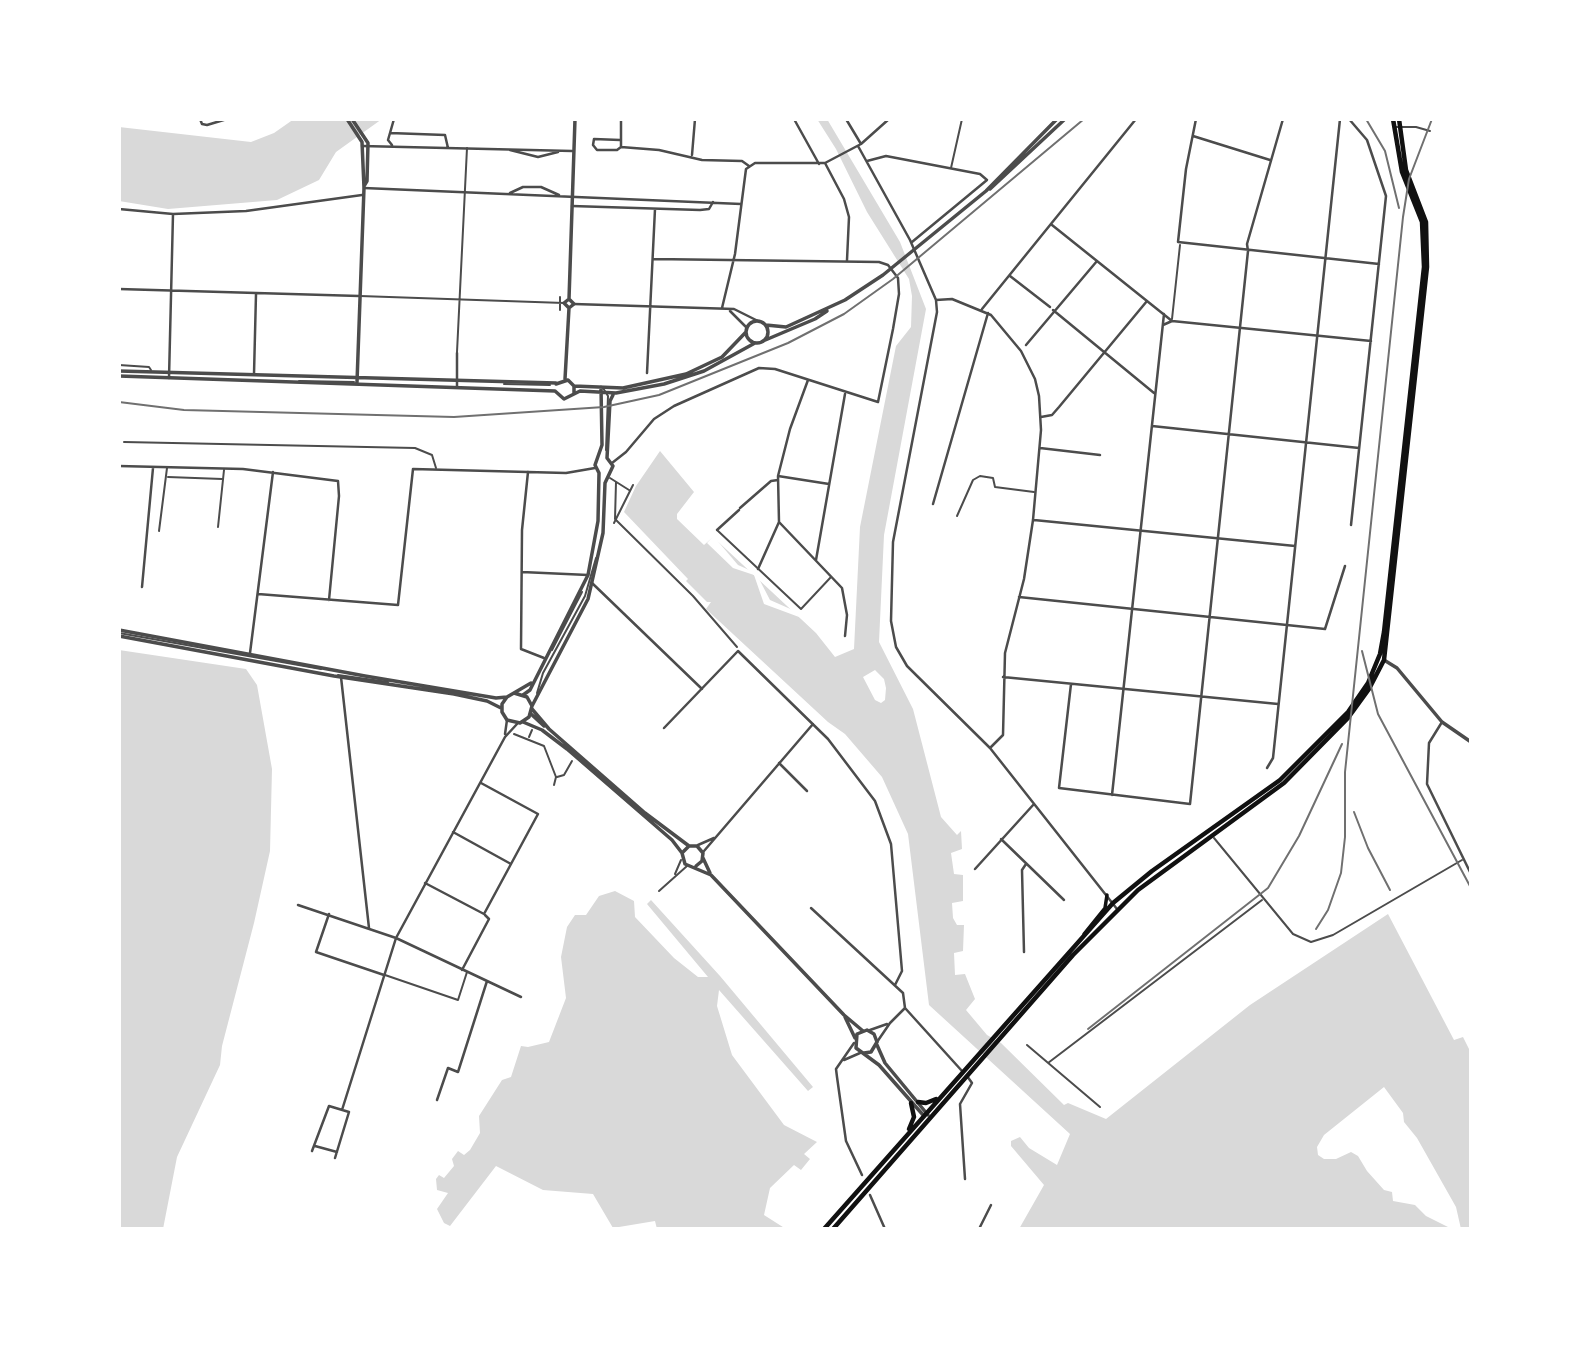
<!DOCTYPE html>
<html>
<head>
<meta charset="utf-8">
<style>
	body { margin:0 }
	#map { position:relative; width:1590px; height:1348px; overflow:hidden; background:#fff; font-family:"PT Sans Narrow",sans-serif }
	canvas { display:block }
	.frame { position:absolute; inset:0; border:121px solid #fff; pointer-events:none }
</style>
</head>
<body>
<div id="map">
<canvas width="1590" height="1348"></canvas>
<div class="frame"></div>
</div>
<script>
const ctx = document.querySelector('canvas').getContext('2d');
ctx.lineJoin = 'round';
function paint(path, color) {
  ctx.fillStyle = color;
  ctx.fill(path, 'evenodd');
}
function shape(rows) {
  const path = new Path2D();
  for (const r of rows) {
    if (r.length === 3) {
      path.moveTo(r[0] + r[2], r[1]);
      path.arc(r[0], r[1], r[2], 0, 2 * Math.PI);
      continue;
    }
    path.moveTo(r[0], r[1]);
    for (let i = 2; i < r.length; i += 2) path.lineTo(r[i], r[i + 1]);
  }
  return path;
}
function trace(path, color, width, dash) {
  ctx.strokeStyle = color;
  ctx.lineWidth = width;
  ctx.lineCap = dash ? 'butt' : 'round';
  ctx.setLineDash(dash || []);
  ctx.stroke(path);
}
paint(shape([
	[294,119,382,119,336,152,319,180,277,200,168,209,119,201,119,127,251,142,274,133],
	[817,119,827,119,900,242,926,309,884,535,879,642,913,709,941,817,957,835,961,831,962,849,951,853,954,874,963,875,963,901,952,903,953,918,957,925,964,925,963,951,954,953,955,975,965,974,975,999,966,1010,987,1035,1001,1043,1064,1105,1068,1103,1106,1119,1250,1005,1388,914,1454,1040,1463,1037,1471,1053,1471,1229,1461,1229,1456,1207,1417,1138,1404,1122,1403,1113,1384,1087,1324,1135,1317,1147,1318,1155,1324,1159,1336,1159,1351,1152,1358,1156,1367,1171,1384,1190,1392,1192,1393,1201,1415,1205,1426,1216,1452,1229,1019,1229,1044,1185,1011,1146,1011,1141,1020,1137,1029,1148,1057,1165,1070,1134,929,1005,908,834,882,777,845,734,828,722,706,609,711,602,707,602,686,581,688,579,624,512,636,486,660,451,694,492,677,514,677,519,704,545,713,537,816,633,835,657,854,649,860,527,896,346,911,327,912,296,909,279,867,212,836,149],
	[875,670,884,679,886,688,885,700,881,703,875,700,863,677],
	[119,650,246,669,257,685,272,769,270,851,254,923,222,1046,220,1065,177,1157,163,1229,119,1229],
	[615,891,634,901,635,917,674,958,698,977,708,977,647,904,651,900,720,976,813,1087,808,1091,719,990,717,1006,732,1055,784,1125,817,1142,804,1154,810,1159,801,1170,794,1165,770,1188,764,1215,786,1229,657,1229,655,1221,613,1228,593,1194,543,1190,496,1166,450,1226,444,1223,437,1209,448,1193,437,1190,436,1179,439,1175,444,1178,454,1166,452,1159,458,1151,464,1155,470,1150,480,1133,479,1116,502,1080,511,1077,521,1046,528,1047,549,1042,566,998,561,957,567,927,575,915,586,915,599,896]
]), '#d9d9d9');
paint(shape([
	[715,534,716,539,738,565,756,573,770,600,795,611,799,617,764,604,754,575,733,568,707,543]
]), '#fff');
trace(shape([
	[1395,127,1416,127,1430,131],
	[951,168,962,119],
	[119,365,149,367,151,370],
	[299,381,354,382],
	[504,384,550,385],
	[603,388,608,396,606,450],
	[124,442,415,448,432,455,436,468],
	[168,477,222,479],
	[957,516,973,480,980,476,993,478,995,487,1034,492],
	[218,527,224,470],
	[717,530,801,609,831,577],
	[159,531,167,468],
	[119,633,321,669],
	[552,650,582,592],
	[338,675,388,682],
	[537,693,543,673,585,596,596,558],
	[1214,838,1293,934,1311,942,1333,935,1462,860],
	[675,874,681,860],
	[659,891,687,866],
	[385,975,458,1000,467,972],
	[1027,1045,1100,1107],
	[1048,1063,1262,900]
]), '#4c4c4c', 2);
trace(shape([
	[360,296,564,303],
	[560,310,560,297],
	[1172,319,1180,245],
	[457,352,467,148],
	[610,478,629,490],
	[616,482,615,519,693,596,737,647],
	[614,523,633,485],
	[514,734,544,746,556,777,554,785],
	[529,737,532,730],
	[557,777,564,775,572,761]
]), '#4c4c4c', 2);
trace(shape([
	[200,119,202,124,207,125,227,119],
	[621,119,621,147],
	[794,119,819,164],
	[846,119,861,144],
	[1196,119,1186,169,1178,242,1379,264],
	[1349,119,1367,140,1386,196,1351,525],
	[390,133,445,135,448,148],
	[1193,136,1270,160],
	[620,140,594,139,593,145,597,150,617,150,621,147,659,150,702,160,742,161,749,166],
	[392,145,388,140,394,119],
	[362,146,572,151],
	[858,146,910,240,936,300,937,312,893,542,891,621,896,647,907,666,990,748,1117,909],
	[510,150,538,157,558,152],
	[692,155,695,119],
	[867,161,886,156,980,174,987,180,912,242],
	[825,163,844,199,849,217,847,260],
	[364,188,741,204],
	[510,193,523,187,541,187,559,195],
	[572,206,700,210,709,209,713,202],
	[119,209,173,214,246,211,362,195],
	[1052,225,1172,321],
	[1010,276,1050,307],
	[119,289,359,296],
	[936,300,952,299,991,315,1021,351,1035,379,1039,396,1041,430,1033,520,1024,579,1005,653,1003,735,990,748],
	[574,304,734,309,758,321],
	[722,308,735,254,746,169,755,163,825,163,861,144,889,119],
	[982,309,1136,119],
	[1053,310,1154,393],
	[730,311,747,328],
	[1163,325,1172,321,1371,341],
	[1026,345,1097,261],
	[457,353,457,387],
	[647,373,655,209],
	[254,374,256,294],
	[169,378,173,214],
	[1041,417,1052,415,1059,407,1147,301],
	[1152,426,1359,448],
	[1040,448,1100,455],
	[612,463,626,452,654,419,674,406,759,368,775,369,878,402,893,329,899,294,898,278,888,265,879,262,653,259],
	[119,466,243,469,338,481,339,496,329,600],
	[528,472,522,530,521,649,544,658],
	[778,476,829,484],
	[933,504,988,313],
	[740,508,771,481,778,480],
	[1034,520,1295,546],
	[779,522,842,588,847,615,845,636],
	[717,530,739,510],
	[816,560,845,394],
	[758,569,779,522,778,476,790,429,808,380],
	[522,572,588,575],
	[592,583,702,689],
	[142,587,153,468],
	[258,594,398,605,413,469,566,473,595,468],
	[1019,597,1325,629,1345,566],
	[250,653,273,472],
	[341,677,369,928],
	[1003,677,1278,704],
	[1071,684,1059,788,1190,804,1248,251,1247,244,1283,119],
	[1442,722,1429,743,1427,784,1471,874],
	[664,728,738,651,828,739,875,801,891,844,902,971,895,985],
	[505,734,507,720],
	[779,763,807,791],
	[1267,768,1273,758,1340,119],
	[481,783,538,814,484,914],
	[1112,795,1164,314],
	[453,832,511,864],
	[1001,839,1064,900],
	[698,845,714,838],
	[704,851,813,724],
	[975,869,1034,804],
	[425,883,484,914],
	[298,905,396,938,521,997],
	[811,908,903,993,905,1008,962,1071],
	[329,914,316,952,384,975],
	[1024,952,1022,870,1026,864],
	[462,970,489,919,485,915],
	[870,1030,887,1024],
	[877,1042,890,1023,905,1008],
	[854,1043,836,1069,837,1077,846,1141,862,1175],
	[844,1060,860,1053],
	[437,1100,448,1068,458,1072,487,981],
	[342,1110,396,938,505,737,517,724],
	[315,1146,337,1152],
	[312,1151,329,1106,349,1112,335,1158],
	[965,1179,960,1104,972,1083,967,1076],
	[870,1195,885,1229],
	[979,1229,991,1205]
]), '#4c4c4c', 2.5);
trace(shape([
	[347,119,362,142,364,188,357,382],
	[352,119,368,143,367,181,364,186],
	[990,189,1065,119],
	[569,299,575,119],
	[757,332,11],
	[766,325,786,327,845,300,883,275,986,191,1057,119],
	[763,341,815,319,827,311],
	[119,371,556,383],
	[119,376,555,391],
	[565,379,569,308,564,303,569,299,574,304,569,308],
	[556,384,568,380,574,386,574,393],
	[574,386,623,388,686,374,722,357,746,332],
	[555,391,564,399,580,391,616,393,664,384,704,371,755,343],
	[607,458,610,401,613,395],
	[119,630,365,676,496,698,507,697],
	[119,636,334,676,454,694,487,701,501,708],
	[1384,660,1397,668,1442,722,1471,742],
	[514,693,527,697,532,706,529,717,520,723,507,720,502,712,502,704,507,697,531,683],
	[523,695,530,690,588,575,598,521,599,473,595,465,602,445,601,387],
	[532,706,588,599,603,533,605,483,613,466,607,458],
	[532,709,549,729,645,813,689,846],
	[531,714,544,726],
	[523,722,542,730,567,749,672,840,682,853],
	[703,858,710,873],
	[696,866,702,861,703,853,697,846,689,846,682,853,685,864,711,875,844,1015,863,1031],
	[845,1017,855,1038],
	[877,1045,885,1063,928,1115],
	[864,1053,871,1052,877,1042,874,1034,867,1030,857,1034,856,1048,879,1065,924,1116]
]), '#4c4c4c', 3.5);
trace(shape([
	[1084,934,1105,908,1107,895]
]), '#111', 3.5);
trace(shape([
	[918,1102,926,1103,936,1099],
	[909,1129,914,1117,911,1103],
	[824,1229,1113,903,1152,871,1280,780,1348,712,1368,683,1380,654,1384,632,1424,267,1422,222,1402,172,1393,119],
	[833,1229,1073,955,1138,890,1284,783,1348,718,1369,689,1384,660,1427,267,1426,222,1406,170,1399,119]
]), '#111', 4.5);
trace(shape([
	[1366,119,1385,151,1399,208],
	[119,402,184,410,454,417,604,407,659,395,788,343,844,314,893,279,1084,119],
	[1362,651,1378,714,1471,888],
	[1354,812,1368,848,1390,890],
	[1316,929,1328,910,1341,873,1345,837,1345,772,1403,217,1409,179,1432,119],
	[1088,1029,1268,888,1299,836,1342,744]
]), '#707070', 2);
</script>
</body>
</html>
